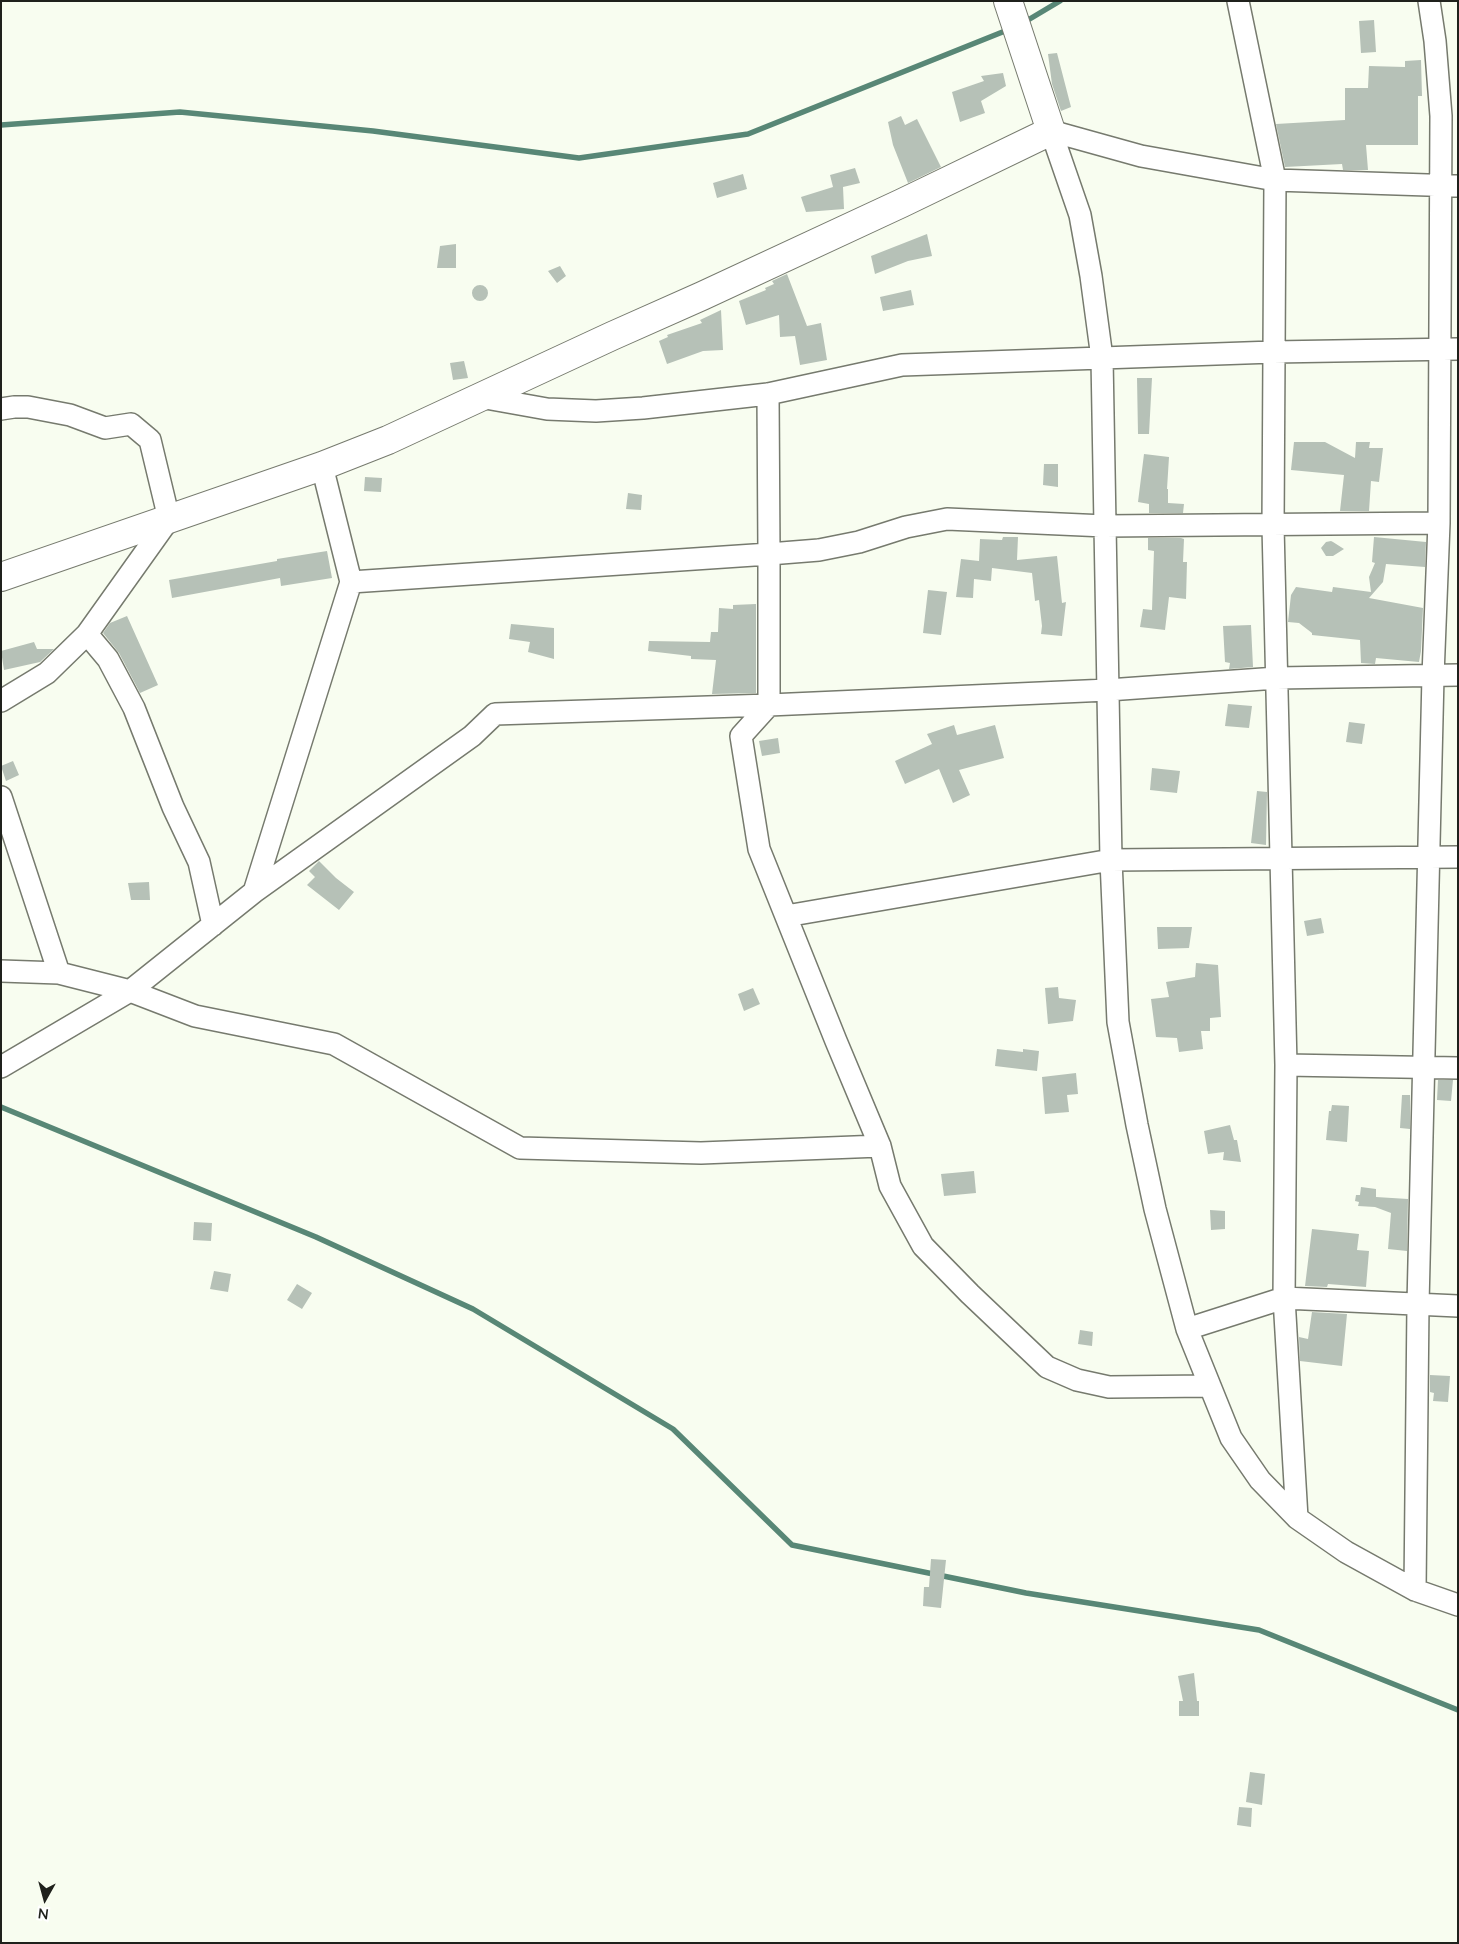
<!DOCTYPE html>
<html>
<head>
<meta charset="utf-8">
<style>
	body { margin:0 }
	#map { position:relative; width:1459px; height:1944px; overflow:hidden; background:#f8fdf0; font-family:Lato,sans-serif }
	canvas { display:block }
	.frame { position:absolute; inset:0; border:2px solid #1f211c; pointer-events:none }
	.north { position:absolute; left:20px; top:1874px; width:50px; height:50px; -webkit-text-stroke:4px #fff; paint-order:stroke; rotate:187deg; font-size:14px; font-weight:700; line-height:20px; text-align:center; color:#1f211c }
	.north::after { content:''; display:block; margin:auto; width:18px; height:22px; background:#1f211c; clip-path:polygon(50% 0,100% 100%,50% 72%,0 100%) }
</style>
</head>
<body>
<div id="map">
<canvas width="1459" height="1944"></canvas>
<div class="frame"></div>
<div class="north">N</div>
</div>
<script>
const ctx = document.querySelector('canvas').getContext('2d');
ctx.lineJoin = 'round';
function shape(rows) {
  const path = new Path2D();
  for (const r of rows) {
    if (r.length === 3) {
      path.moveTo(r[0] + r[2], r[1]);
      path.arc(r[0], r[1], r[2], 0, 2 * Math.PI);
      continue;
    }
    path.moveTo(r[0], r[1]);
    for (let i = 2; i < r.length; i += 2) path.lineTo(r[i], r[i + 1]);
  }
  return path;
}
function trace(path, color, width, dash) {
  ctx.strokeStyle = color;
  ctx.lineWidth = width;
  ctx.lineCap = dash ? 'butt' : 'round';
  ctx.setLineDash(dash || []);
  ctx.stroke(path);
}
function paint(path, color) {
  ctx.fillStyle = color;
  ctx.fill(path, 'evenodd');
}
trace(shape([
	[1023,23,1060,1],
	[1,125,180,112,373,131,579,158,748,134,1010,29],
	[1,1107,316,1237,473,1309,673,1429,792,1545,1026,1593,1259,1630,1458,1710]
]), '#588776', 5.5);
paint(shape([
	[1374,20,1376,52,1361,53,1359,21],
	[1057,53,1071,107,1061,111,1052,84,1048,54],
	[1421,60,1422,96,1418,96,1418,145,1366,145,1368,170,1343,170,1342,164,1285,167,1276,124,1345,120,1345,88,1368,88,1369,66,1405,67,1405,61],
	[1003,73,1006,86,981,101,985,113,960,122,952,92,984,81,981,76],
	[901,116,905,125,917,119,941,167,908,183,893,145,888,122],
	[855,168,860,183,843,187,844,209,806,212,801,197,833,187,830,175],
	[743,174,747,189,717,198,713,183],
	[927,234,932,256,908,261,875,274,871,256],
	[456,244,456,268,437,268,440,246],
	[560,266,566,276,557,283,548,271],
	[787,274,807,326,821,323,827,360,800,365,795,336,780,337,779,315,746,325,739,301,766,290,765,288,774,284,772,281],
	[480,293,8],
	[911,290,914,305,883,311,880,297],
	[721,310,723,350,703,351,667,364,659,341,668,337,667,335,702,323,700,320],
	[464,361,468,378,453,380,450,363],
	[1137,378,1152,378,1149,434,1138,434],
	[1294,442,1325,442,1355,458,1356,442,1370,442,1369,448,1383,448,1379,482,1371,481,1369,511,1340,511,1344,475,1291,470],
	[1144,454,1169,457,1167,489,1168,489,1168,503,1184,504,1183,513,1149,513,1149,504,1138,502],
	[1044,464,1058,464,1058,487,1043,485],
	[365,477,382,478,381,492,364,491],
	[628,493,642,495,641,510,626,509],
	[1003,537,1018,537,1017,560,1057,556,1062,603,1066,602,1062,636,1041,634,1042,626,1039,600,1035,601,1032,573,992,568,991,581,974,579,973,598,956,597,961,559,979,561,980,539,1002,540],
	[1374,537,1426,542,1425,567,1386,564,1383,582,1369,598,1423,608,1421,651,1419,662,1376,658,1375,664,1361,663,1360,640,1312,635,1312,633,1299,623,1288,622,1291,595,1296,587,1332,592,1333,587,1371,592,1369,577,1375,563,1372,562],
	[1148,538,1181,538,1184,539,1183,562,1187,562,1186,599,1169,597,1165,630,1140,627,1143,609,1152,610,1154,551,1148,550],
	[1331,541,1333,542,1344,549,1333,556,1326,556,1321,548,1326,542],
	[327,551,332,578,281,586,280,578,172,598,169,580,277,561,277,559],
	[928,590,947,592,941,635,923,633],
	[756,604,756,693,712,694,716,660,691,659,691,656,648,651,649,641,710,642,711,632,718,632,719,608,733,609,733,605],
	[127,616,158,685,140,693,119,653,103,633,110,623],
	[511,624,554,628,554,659,528,652,530,642,509,639],
	[1251,625,1253,667,1229,669,1230,663,1225,662,1223,626],
	[34,642,37,649,54,649,40,662,4,670,1,651],
	[1228,704,1252,706,1249,728,1225,726],
	[1349,722,1365,724,1362,744,1346,742],
	[954,725,957,735,995,725,1004,758,959,770,970,795,953,803,939,769,905,784,895,761,932,744,927,734],
	[778,738,780,753,762,756,759,741],
	[13,761,19,775,6,781,1,766],
	[1152,768,1180,771,1177,793,1150,790],
	[1257,791,1267,792,1266,845,1251,843],
	[319,861,336,878,354,892,339,910,307,885,315,877,309,871],
	[149,882,150,900,131,900,128,883],
	[1321,918,1324,933,1307,936,1304,921],
	[1157,927,1192,927,1189,948,1158,949],
	[1196,963,1218,965,1221,1017,1210,1018,1210,1031,1201,1031,1203,1049,1179,1052,1177,1038,1156,1037,1151,999,1169,997,1166,982,1195,977],
	[1058,987,1059,998,1076,1000,1073,1021,1048,1024,1045,988],
	[753,988,760,1004,744,1011,738,994],
	[997,1049,1023,1052,1023,1049,1039,1051,1037,1071,995,1066],
	[1076,1073,1078,1094,1067,1095,1069,1112,1045,1114,1042,1077],
	[1438,1080,1453,1080,1451,1101,1437,1100],
	[1402,1095,1410,1095,1410,1129,1400,1128],
	[1332,1105,1349,1106,1347,1142,1326,1140,1329,1111,1331,1111],
	[1230,1125,1234,1140,1237,1140,1241,1162,1223,1160,1224,1152,1208,1154,1204,1131],
	[974,1171,976,1193,944,1196,941,1174],
	[1361,1187,1376,1189,1376,1197,1408,1199,1407,1251,1388,1249,1391,1213,1375,1207,1358,1206,1359,1202,1355,1201,1356,1195,1360,1195],
	[1210,1210,1225,1211,1225,1229,1211,1230],
	[194,1222,212,1223,211,1241,193,1240],
	[1312,1229,1359,1234,1357,1250,1369,1251,1366,1287,1328,1284,1327,1287,1305,1286],
	[214,1271,231,1274,228,1292,210,1289],
	[297,1284,312,1293,302,1309,287,1300],
	[1312,1312,1347,1314,1342,1366,1300,1361,1299,1337,1308,1339],
	[1080,1330,1093,1332,1092,1346,1078,1344],
	[1430,1375,1450,1376,1448,1402,1433,1401,1434,1393,1430,1392],
	[931,1559,946,1560,941,1608,923,1606,924,1587,929,1587],
	[1194,1673,1197,1701,1199,1701,1199,1716,1179,1716,1179,1701,1183,1701,1178,1676],
	[1250,1772,1265,1774,1262,1805,1246,1802],
	[1239,1807,1252,1808,1251,1827,1237,1825]
]), '#b6c1b7');
const street = shape([
	[1238,1,1275,180,1273,526,1286,1065,1284,1298,1297,1518],
	[1051,131,1080,215,1091,276,1102,358,1111,860,1118,1022,1137,1125,1155,1209,1187,1329,1231,1438,1260,1480,1297,1518,1346,1552,1415,1590,1458,1605],
	[1051,131,1141,156,1275,180,1458,186],
	[768,394,769,554,819,550,859,542,906,527,947,519,1105,526,1439,523],
	[480,397,547,409,596,411,643,408,768,394,902,365,1273,352,1458,349],
	[1,409,14,407,28,407,70,415,105,428,131,424,150,440,169,519,87,634,47,673,1,701],
	[322,466,351,582,769,554,769,705,741,736,759,849,836,1041,880,1146,890,1186,923,1246,970,1294,1047,1367,1077,1380,1109,1387,1210,1386],
	[87,634,108,659,134,708,173,807,199,862,213,925],
	[1,797,59,973],
	[254,892,351,582],
	[786,916,1111,860,1458,857],
	[1,971,59,973,130,991,195,1016,334,1044,520,1148,701,1153,880,1146],
	[1286,1065,1458,1068],
	[1,1067,130,991,254,892,472,736,495,714,769,705,1108,690,1277,678,1458,675],
	[1187,1329,1284,1298,1458,1306],
	[1415,1590,1418,1304,1433,676,1439,523,1441,116,1435,41,1429,1]
]);
const secondary = shape([
	[1,577,322,466,388,440,612,336,702,296,902,203,1051,131,1008,1]
]);
trace(street, '#767a6e', 24);
trace(secondary, '#767a6e', 30);
trace(street, '#fff', 21);
trace(secondary, '#fff', 28);
</script>
</body>
</html>
